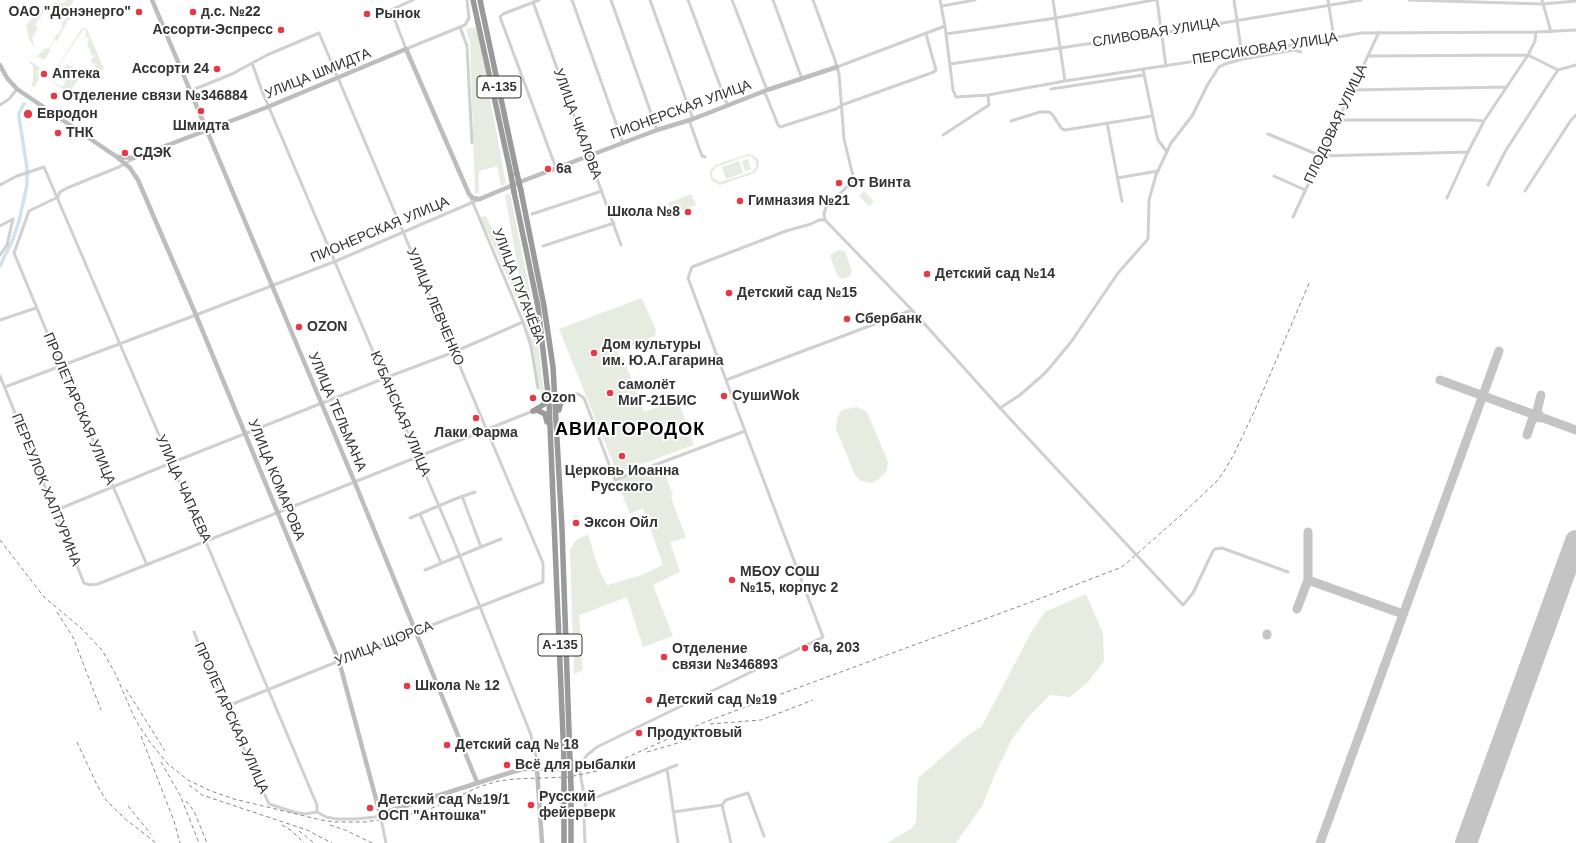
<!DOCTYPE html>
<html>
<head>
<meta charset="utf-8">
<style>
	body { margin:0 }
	canvas { display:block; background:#fff }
</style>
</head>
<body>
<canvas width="1576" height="843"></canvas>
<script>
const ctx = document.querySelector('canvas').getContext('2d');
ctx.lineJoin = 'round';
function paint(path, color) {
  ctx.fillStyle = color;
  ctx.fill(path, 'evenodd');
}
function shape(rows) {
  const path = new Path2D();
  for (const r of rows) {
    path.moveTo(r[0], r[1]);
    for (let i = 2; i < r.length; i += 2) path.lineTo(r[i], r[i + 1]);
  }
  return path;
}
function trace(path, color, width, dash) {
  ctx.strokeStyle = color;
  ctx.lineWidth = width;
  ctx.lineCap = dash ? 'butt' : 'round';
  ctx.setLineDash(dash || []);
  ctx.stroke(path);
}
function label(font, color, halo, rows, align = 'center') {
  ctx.font = font + ' Arial,sans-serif';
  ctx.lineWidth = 4;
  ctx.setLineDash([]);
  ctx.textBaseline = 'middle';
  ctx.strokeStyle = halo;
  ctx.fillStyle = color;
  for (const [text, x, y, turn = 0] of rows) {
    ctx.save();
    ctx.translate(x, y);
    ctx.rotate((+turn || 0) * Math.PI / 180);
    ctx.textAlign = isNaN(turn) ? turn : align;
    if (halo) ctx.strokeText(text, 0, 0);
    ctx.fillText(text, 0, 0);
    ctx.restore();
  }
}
paint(shape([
	[66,0,74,0,68,10,56,8,51,9,48,13,44,12,40,17,41,19,39,18,35,26,38,28,32,38,35,48,29,39,26,25,40,10,56,2,58,4,62,2,64,3],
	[67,16,71,18,70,20,68,20,57,41,55,40,49,49,51,50,44,60,39,57,36,57,46,48,48,49,56,37,54,35,57,35,63,27,61,25],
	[83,27,87,29,104,69,98,71,94,66,95,64,94,63,92,64,91,59,96,56,95,55,89,57,92,55,87,43,89,39,85,36,86,33],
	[477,27,506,184,501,186,497,166,479,171,479,193,475,193,470,42,466,29],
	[82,28,83,30,49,80],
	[31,61,40,68,38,72,39,78,34,87,31,86,33,81,33,66,29,62],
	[67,64,82,74,69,93,52,82,53,80,54,82,62,87,66,81,58,75,55,78,57,74,60,75],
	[748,154,755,156,759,161,759,167,755,173,720,185,712,181,710,176,710,171,715,165],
	[747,156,752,157,756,162,756,167,752,172,720,182,713,178,712,172,716,167],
	[748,159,751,169,745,171,742,161],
	[739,161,743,173,726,179,722,167],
	[864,191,874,201,869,206,859,196],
	[510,194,534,310,544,392,541,395,533,348,524,317,502,263,480,217,486,216,517,282,519,274,505,195],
	[691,194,696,205,672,214,668,203],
	[839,250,843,251,845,252,852,271,850,276,842,279,837,275,830,255],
	[642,298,656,330,655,336,617,352,620,358,623,357,644,412,678,400,694,445,617,473,559,329],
	[857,407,867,412,888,462,886,472,880,478,872,483,861,481,855,475,836,429,837,418,841,411,846,409],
	[662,465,673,496,671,497,686,538,670,542,680,572,653,585,673,636,643,647,627,597,579,615,583,670,574,674,570,550,575,541,588,534,598,567,607,585,639,576,663,565,643,508,630,514,617,481],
	[1086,594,1103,633,1104,661,1089,681,1070,697,1050,695,1029,716,1012,739,995,774,982,806,956,843,887,843,912,828,916,822,918,778,963,739,982,726,1032,631,1045,612]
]), '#e6ecdf');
trace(shape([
	[0,266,13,239,19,221,27,185,27,168,19,117,19,113,24,104]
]), '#cfe2ee', 3.5);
trace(shape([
	[1440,380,1576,430],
	[1527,435,1532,420,1537,417,1541,418,1537,411,1541,395],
	[1308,532,1308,580,1403,614],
	[1297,609,1308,580],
	[1267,635,1267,634],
	[1320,843,1499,351]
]), '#c4c4c4', 9);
trace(shape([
	[1466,843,1576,541]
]), '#c4c4c4', 22);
trace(shape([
	[413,0,391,10,406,49,465,25,469,18,467,0],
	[539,0,503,14,500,17,556,168],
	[572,0,623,143],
	[611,0,657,130],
	[650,0,693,119],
	[688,0,727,104],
	[732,0,767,90],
	[773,0,802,79],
	[813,0,835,60,839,74,844,139,854,180,826,207,824,213,825,220],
	[940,0,945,26,953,90,956,97,988,95,1065,81,1242,54,1361,33,1536,32,1576,30],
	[1053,0,1065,81],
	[1157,0,1166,66],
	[1234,0,1242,56],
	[1328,0,1334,38],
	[1409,0,1543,4,1576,1],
	[1542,0,1551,32],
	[533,2,621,245],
	[942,6,975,0],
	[460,27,467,46,472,143],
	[946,34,1056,18,1154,0],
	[1368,56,1528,55,1558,70],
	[252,63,262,91,453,539,531,735,536,756,537,769,564,770],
	[950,64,1162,33,1361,0],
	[837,67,945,26],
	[1143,69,1156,132,1158,140,1167,152],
	[1051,89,1144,75],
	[1352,90,1507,87],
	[190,91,232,74,267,55,319,33,543,563,543,582,339,661,225,707],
	[763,92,766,95,778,125,780,127,836,109,842,105,934,72,936,70,926,34],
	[0,105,9,99,17,89],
	[689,120,702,156,705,157],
	[1337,120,1471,120,1484,121],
	[1011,121,1040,112,1049,112,1052,114,1062,129,1065,130,1152,116],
	[1107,123,1122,201],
	[1268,134,1321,156,1468,152],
	[943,135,989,105,988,95],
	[133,159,119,167,67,188,60,192,58,197,29,211,14,253,61,366,147,565],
	[1274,176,1305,190],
	[1117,178,1158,171],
	[0,185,17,176,44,167,171,463,206,542,317,805,317,812],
	[1488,185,1506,150,1550,82,1558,70,1576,65],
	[1525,191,1571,120,1576,115],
	[470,196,523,322,531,346,538,388],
	[1447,198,1468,152,1484,121,1528,55,1535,41,1536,32],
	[532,214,602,191],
	[1293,217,1379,32],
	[0,226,13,219],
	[543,246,614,223],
	[0,255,7,245,13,219],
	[0,320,36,308],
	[0,376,84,583,90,585,98,584,533,411],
	[726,380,912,310],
	[5,387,196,315,336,261,478,200],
	[570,395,578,394,584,398,615,480,745,431,688,278,692,267,786,231,811,224,819,220,825,220,912,310,1000,408,1183,605,1193,593,1213,551,1215,549,1222,548,1288,572],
	[1000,408,1020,395,1044,374,1052,365,1071,342,1118,273,1148,239,1149,200,1156,175,1171,143,1192,116,1208,84,1219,67,1225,64,1243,59,1294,50,1301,52],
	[54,511,171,463,385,378,454,352,523,322],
	[420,514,441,563],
	[410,518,455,499,475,492],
	[481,547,501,539],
	[425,570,481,547,462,496],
	[194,632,225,707,269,804,294,812,305,814,317,812,326,817,337,819,356,819,375,817,380,814,386,843],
	[579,767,584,795,586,799,584,818,585,843],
	[667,769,678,843],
	[570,770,579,767,587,755,597,747,823,637,745,431],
	[586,799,592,799,677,765],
	[722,805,726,800,748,793,764,836],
	[722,805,731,843],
	[673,812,722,805]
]), '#d0d0d0', 3);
trace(shape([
	[152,0,355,483,477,782],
	[0,65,7,78,17,89,117,157,130,168,138,180,196,315,339,661,380,814,509,773,523,769,537,769,542,843],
	[119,157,134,158,270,106,406,49,469,194,473,198,480,199,525,180,657,130,693,119,767,90,837,67]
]), '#bdbdbd', 4.5);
trace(shape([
	[473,0,511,175],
	[480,0,517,174],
	[521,191,544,306,553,367,562,529,570,760],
	[514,192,538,307,549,402,564,760],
	[559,410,561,401,570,395],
	[533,411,543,405,546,401,546,396],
	[533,411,537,410,545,414,547,422],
	[564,843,564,788],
	[571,843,571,788]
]), '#9a9a9a', 5.5);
trace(shape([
	[0,540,44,597,81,628,102,650,115,673,135,719,149,741,168,764,188,780,211,791,234,799,321,820,335,822,364,822,401,817,430,809,479,787,498,781,515,779,569,777,597,771,705,722,1039,599,1122,567,1181,515,1216,482,1223,473,1233,456,1254,412,1310,281],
	[57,612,73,637,101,710],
	[126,689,165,751],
	[710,724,761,720,813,700],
	[141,736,174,821,180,843],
	[77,742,97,785,106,800,124,818,156,843],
	[647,752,702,736],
	[161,762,180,795,199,843],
	[189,785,202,795,307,830,332,843],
	[186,801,194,811,207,843],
	[128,806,151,834],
	[282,825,292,831,304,843],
	[330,825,345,830,372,843],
	[299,831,314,843]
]), '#888', 1, [4, 3]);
trace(shape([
	[517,174,521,191],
	[511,175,514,192],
	[564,760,564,788],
	[570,760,571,788]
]), '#9a9a9a', 5.5);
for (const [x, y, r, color] of [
	[139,12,4,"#e63946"],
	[193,12,4,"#e63946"],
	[367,14,4,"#e63946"],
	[281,30,4,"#e63946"],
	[217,69,4,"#e63946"],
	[44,74,4,"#e63946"],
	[54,96,4,"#e63946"],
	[201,111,4,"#e63946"],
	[28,114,5,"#e63946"],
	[58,133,4,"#e63946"],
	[125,153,4,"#e63946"],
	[548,169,4,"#e63946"],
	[839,183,4,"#e63946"],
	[740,201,4,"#e63946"],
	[688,212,4,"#e63946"],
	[927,274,4,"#e63946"],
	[729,293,4,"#e63946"],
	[847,319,4,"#e63946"],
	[299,327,4,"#e63946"],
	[594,353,4,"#e63946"],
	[610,393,4,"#e63946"],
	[724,396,4,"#e63946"],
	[533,398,4,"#e63946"],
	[476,418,4,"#e63946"],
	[622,456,4,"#e63946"],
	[576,523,4,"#e63946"],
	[732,580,4,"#e63946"],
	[805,648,4,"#e63946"],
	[664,657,4,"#e63946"],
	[407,686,4,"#e63946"],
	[649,700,4,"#e63946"],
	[639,733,4,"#e63946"],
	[447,745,4,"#e63946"],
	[507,765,4,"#e63946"],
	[531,805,4,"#e63946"],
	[370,808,4,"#e63946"]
]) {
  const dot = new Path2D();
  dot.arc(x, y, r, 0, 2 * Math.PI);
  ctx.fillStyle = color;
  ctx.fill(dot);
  trace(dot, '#fff', 1.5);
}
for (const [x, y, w] of [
	[499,87,44],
	[560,645,44]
]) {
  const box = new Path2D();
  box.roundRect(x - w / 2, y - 11, w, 22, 3);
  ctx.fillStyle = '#fff';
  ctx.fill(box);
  trace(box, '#333', 1);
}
label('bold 13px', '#333', null, [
	["А-135",499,87],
	["А-135",560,645]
]);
label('bold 14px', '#333', '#fff', [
	["ОАО \"Донэнерго\"",131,12,"right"],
	["д.с. №22",201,12],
	["Рынок",375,14],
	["Ассорти-Эспресс",273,30,"right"],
	["Ассорти 24",209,69,"right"],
	["Аптека",52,74],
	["Отделение связи №346884",62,96],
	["Евродон",37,114],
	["Шмидта",201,126,"center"],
	["ТНК",66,133],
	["СДЭК",133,153],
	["6а",556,169],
	["От Винта",847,183],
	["Гимназия №21",748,201],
	["Школа №8",680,212,"right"],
	["Детский сад №14",935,274],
	["Детский сад №15",737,293],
	["Сбербанк",855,319],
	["OZON",307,327],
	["Дом культуры",602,345],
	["им. Ю.А.Гагарина",602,361],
	["самолёт",618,385],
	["МиГ-21БИС",618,401],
	["СушиWok",732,396],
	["Ozon",541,398],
	["Лаки Фарма",476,433,"center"],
	["Церковь Иоанна",622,471,"center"],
	["Русского",622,487,"center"],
	["Эксон Ойл",584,523],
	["МБОУ СОШ",740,572],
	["№15, корпус 2",740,588],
	["6а, 203",813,648],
	["Отделение",672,649],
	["связи №346893",672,665],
	["Школа № 12",415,686],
	["Детский сад №19",657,700],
	["Продуктовый",647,733],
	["Детский сад № 18",455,745],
	["Всё для рыбалки",515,765],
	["Русский",539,797],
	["фейерверк",539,813],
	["Детский сад №19/1",378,800],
	["ОСП \"Антошка\"",378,816]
], 'left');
label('14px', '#333', '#fff', [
	["СЛИВОВАЯ УЛИЦА",1156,33,-9],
	["ПЕРСИКОВАЯ УЛИЦА",1265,49,-9],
	["УЛИЦА ШМИДТА",318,74,-22],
	["ПИОНЕРСКАЯ УЛИЦА",681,110,-20],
	["УЛИЦА ЧКАЛОВА",577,124,70],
	["ПЛОДОВАЯ УЛИЦА",1336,124,-65],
	["ПИОНЕРСКАЯ УЛИЦА",380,230,-23],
	["УЛИЦА ПУГАЧЁВА",518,286,69],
	["УЛИЦА ЛЕВЧЕНКО",435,307,67],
	["ПРОЛЕТАРСКАЯ УЛИЦА",79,409,67],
	["УЛИЦА ТЕЛЬМАНА",337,412,67],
	["КУБАНСКАЯ УЛИЦА",400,414,67],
	["УЛИЦА КОМАРОВА",276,480,68],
	["УЛИЦА ЧАПАЕВА",183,489,66],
	["ПЕРЕУЛОК ХАЛТУРИНА",46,490,68],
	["УЛИЦА ЩОРСА",384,644,-21],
	["ПРОЛЕТАРСКАЯ УЛИЦА",231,718,66]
]);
ctx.letterSpacing = '1px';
label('bold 18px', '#000', '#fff', [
	["АВИАГОРОДОК",630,430]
]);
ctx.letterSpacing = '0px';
</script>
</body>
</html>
